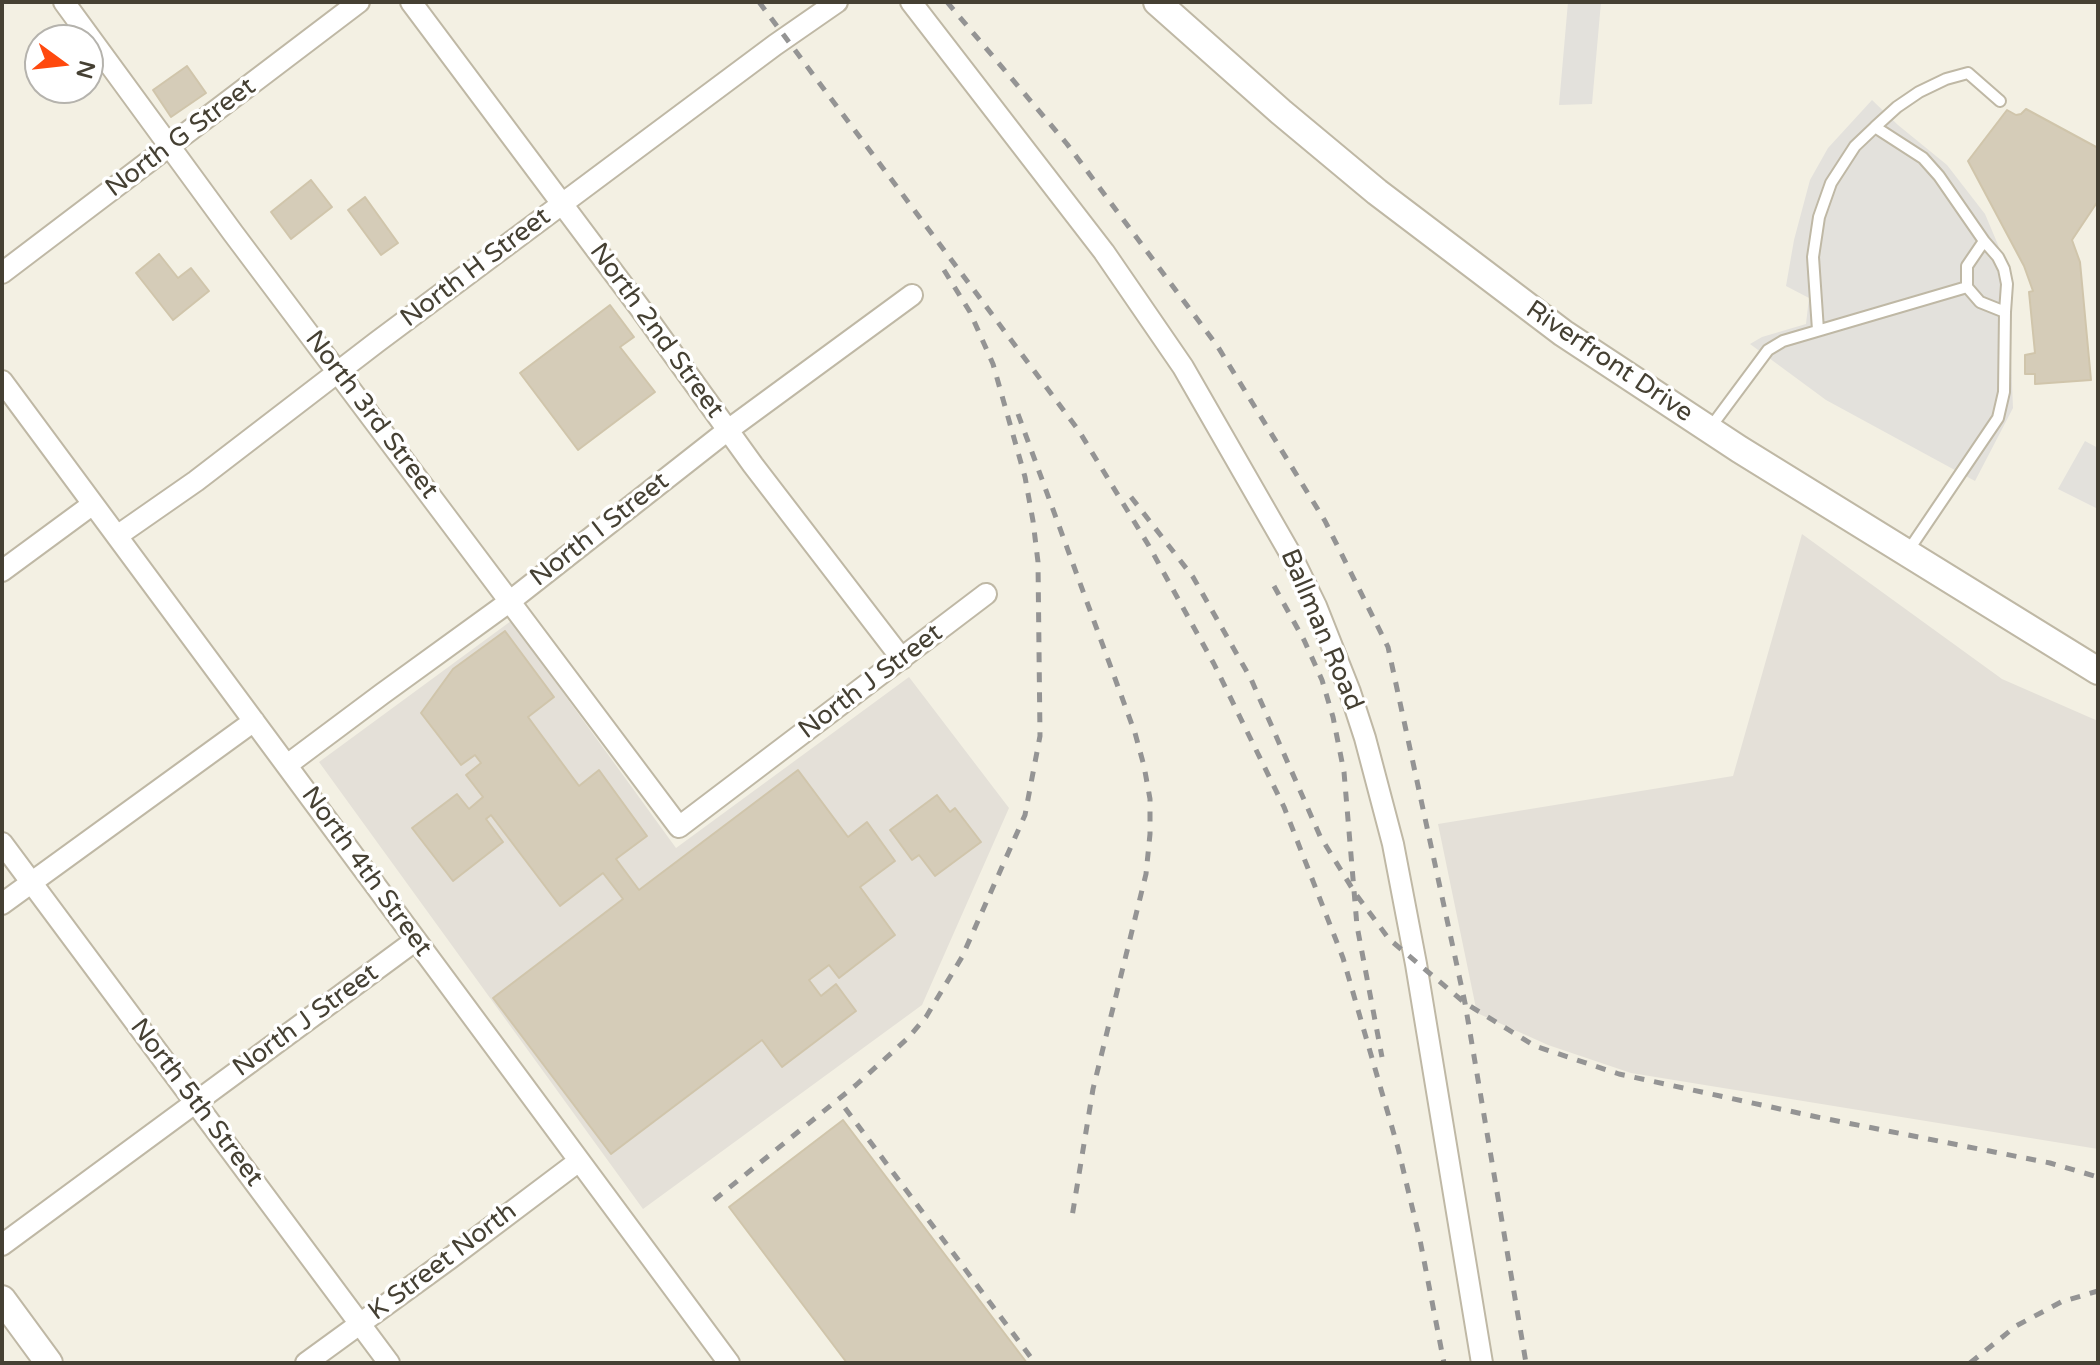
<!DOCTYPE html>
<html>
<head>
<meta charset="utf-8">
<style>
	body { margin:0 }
	#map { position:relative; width:2100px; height:1365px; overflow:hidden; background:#f3f0e3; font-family:"Varela Round",sans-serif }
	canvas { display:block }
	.frame { position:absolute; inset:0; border:4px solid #454033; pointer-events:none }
	.north { position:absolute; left:24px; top:24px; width:80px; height:80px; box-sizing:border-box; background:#fff; border:2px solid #b5b3ad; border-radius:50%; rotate:105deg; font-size:22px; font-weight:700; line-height:32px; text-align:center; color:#454033 }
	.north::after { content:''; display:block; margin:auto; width:28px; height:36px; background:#ff490e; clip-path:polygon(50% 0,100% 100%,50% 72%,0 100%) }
</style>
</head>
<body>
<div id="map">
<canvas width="2100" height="1365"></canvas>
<div class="frame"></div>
<div class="north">N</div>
</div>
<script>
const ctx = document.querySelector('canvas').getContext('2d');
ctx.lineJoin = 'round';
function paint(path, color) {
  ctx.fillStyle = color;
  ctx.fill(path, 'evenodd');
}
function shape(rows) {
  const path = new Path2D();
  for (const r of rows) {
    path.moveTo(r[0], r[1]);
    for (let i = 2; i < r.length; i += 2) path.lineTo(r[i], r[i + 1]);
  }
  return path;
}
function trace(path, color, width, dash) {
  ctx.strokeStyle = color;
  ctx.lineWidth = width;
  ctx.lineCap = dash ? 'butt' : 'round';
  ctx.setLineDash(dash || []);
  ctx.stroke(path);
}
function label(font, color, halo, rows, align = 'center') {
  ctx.font = font + ' "Varela Round",sans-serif';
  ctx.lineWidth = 7;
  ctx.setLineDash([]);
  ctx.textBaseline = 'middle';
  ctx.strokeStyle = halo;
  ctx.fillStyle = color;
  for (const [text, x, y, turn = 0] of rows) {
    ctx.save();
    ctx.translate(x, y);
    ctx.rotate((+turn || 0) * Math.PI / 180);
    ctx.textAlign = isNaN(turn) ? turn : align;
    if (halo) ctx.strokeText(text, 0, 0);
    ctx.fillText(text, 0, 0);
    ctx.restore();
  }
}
paint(shape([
	[1802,534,2002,679,2098,721,2098,1149,1631,1073,1548,1045,1477,1013,1438,824,1733,776],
	[511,621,676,848,909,677,1009,808,922,1005,643,1209,319,762]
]), '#e4e0d8');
paint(shape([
	[1568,2,1601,2,1592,104,1559,105],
	[1872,100,1898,125,1947,165,1985,214,2007,266,2013,408,1975,481,1826,400,1750,344,1762,337,1806,324,1809,298,1786,286,1794,240,1810,180,1828,148],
	[2085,441,2098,448,2098,509,2058,489]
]), '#e3e1dc');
const building = shape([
	[187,66,206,93,171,117,153,90,187,66],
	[2026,109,2098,148,2098,201,2072,240,2080,262,2091,380,2035,384,2035,374,2025,374,2025,355,2035,353,2029,292,2033,291,2024,266,1968,161,2007,110,2016,115,2021,114,2026,109],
	[311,180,332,207,291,239,271,212,311,180],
	[365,197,398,243,381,255,348,210,365,197],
	[159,254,178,278,191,268,209,291,173,320,136,273,159,254],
	[610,305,634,337,620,347,655,392,578,450,520,373,610,305],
	[505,631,554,697,528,717,579,786,599,770,647,836,616,859,639,890,798,770,848,837,867,822,895,861,860,887,895,935,839,978,829,965,809,980,821,996,836,984,856,1011,782,1067,762,1040,611,1154,493,998,623,899,603,873,560,906,491,815,486,819,503,842,453,881,412,828,457,794,469,809,483,797,466,775,481,763,475,755,461,765,421,713,453,669,505,631],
	[937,795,950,812,955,808,981,842,935,876,919,855,912,860,890,830,937,795],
	[843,1120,1027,1363,847,1363,729,1207,843,1120]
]);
paint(building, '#d5ccb8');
trace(building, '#d0c5ab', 2);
const service = shape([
	[1875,127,1897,107,1919,92,1946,79,1968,73,2000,101],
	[1984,241,1998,257,2004,269,2007,284,2005,312],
	[1818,330,1813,257,1819,217,1831,183,1855,146,1875,127,1923,158,1939,176,1984,241,1967,266,1967,287],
	[1710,428,1768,350,1783,341,1967,287,1980,302,2005,312,2004,392,1998,418,1908,551]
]);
const minor = shape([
	[64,2,233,233,679,827,986,594],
	[411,2,640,308,753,465,902,659],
	[911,2,1104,252,1183,367,1291,555,1316,606,1350,692,1365,738,1393,844,1416,964,1482,1363],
	[2,273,359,2],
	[2,381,729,1363],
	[117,536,196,481,377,342,775,45,837,2],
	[2,571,93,504],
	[287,765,382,694,509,602,728,430,912,295],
	[2,843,389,1363],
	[2,904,254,721],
	[2,1245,416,940],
	[306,1363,449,1259,579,1161]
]);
const tertiary = shape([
	[1157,2,1281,112,1377,192,1563,333,1739,449,2098,671],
	[2,1299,49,1363]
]);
trace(service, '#bfb8a5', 14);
trace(minor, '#bfb8a5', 24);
trace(tertiary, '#bfb8a5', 30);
trace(service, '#fff', 10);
trace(minor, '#fff', 20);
trace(tertiary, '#fff', 26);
trace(shape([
	[759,2,1079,431,1149,546,1214,664,1284,807,1343,958,1398,1148,1420,1240,1444,1363],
	[947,2,1067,144,1218,347,1325,521,1388,647,1465,1003,1526,1363],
	[1018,414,1135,733,1144,766,1150,799,1150,834,1146,874,1093,1089,1071,1223],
	[1131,497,1193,577,1251,679,1320,836,1355,893,1389,939,1465,1003,1535,1046,1619,1074,1817,1117,2050,1163,2098,1177],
	[1274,586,1304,640,1322,680,1333,717,1344,772,1357,926,1382,1057],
	[845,1108,1035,1363],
	[714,1200,856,1085,908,1038,926,1017,962,957,1025,815,1040,736,1038,562,1033,521,1025,477,993,364,970,312,939,262],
	[1970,1363,2016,1326,2061,1302,2098,1291]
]), '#949494', 5, [10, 10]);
label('26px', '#454033', '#fff', [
	["North G Street",181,138,-37],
	["North H Street",476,268,-37],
	["North 2nd Street",656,331,54],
	["Riverfront Drive",1609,362,34],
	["North 3rd Street",371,415,53],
	["North I Street",600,530,-38],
	["Ballman Road",1321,630,67],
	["North J Street",871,682,-37],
	["North 4th Street",366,872,54],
	["North J Street",306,1021,-36],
	["North 5th Street",196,1103,53],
	["K Street North",443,1262,-37]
]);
</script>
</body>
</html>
